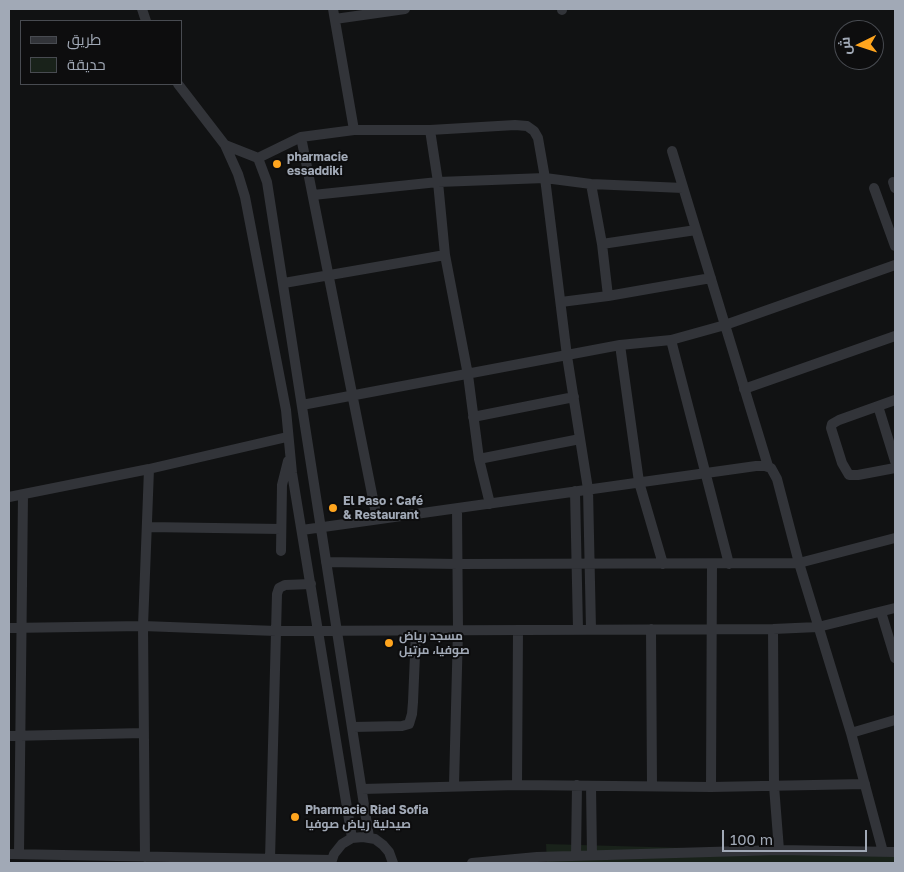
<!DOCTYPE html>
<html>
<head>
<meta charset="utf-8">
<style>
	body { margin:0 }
	#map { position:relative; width:904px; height:872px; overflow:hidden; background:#111213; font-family:"Golos Text",Cairo,sans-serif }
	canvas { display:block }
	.frame { position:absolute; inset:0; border:10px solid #a1a9b6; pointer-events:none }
	.legend { position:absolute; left:20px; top:20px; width:162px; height:65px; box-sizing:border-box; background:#0d0d0e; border:1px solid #484b51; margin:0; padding:6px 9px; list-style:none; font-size:15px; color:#a1a9b6 }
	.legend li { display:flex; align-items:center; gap:10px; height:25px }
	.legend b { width:25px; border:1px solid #484b51 }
	.north { position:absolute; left:834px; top:20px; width:50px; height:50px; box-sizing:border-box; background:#0d0d0e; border:1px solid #484b51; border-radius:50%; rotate:266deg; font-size:14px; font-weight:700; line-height:20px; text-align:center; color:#a1a9b6 }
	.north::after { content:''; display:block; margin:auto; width:18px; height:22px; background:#ffa51e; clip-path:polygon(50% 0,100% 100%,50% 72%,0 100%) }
	.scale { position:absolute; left:722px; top:830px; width:145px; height:22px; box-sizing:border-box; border:2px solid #a1a9b6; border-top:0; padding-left:6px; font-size:15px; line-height:18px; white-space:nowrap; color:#a1a9b6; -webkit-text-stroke:4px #0d0d0e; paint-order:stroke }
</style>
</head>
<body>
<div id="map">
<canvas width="904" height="872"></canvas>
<div class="frame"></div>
<ul class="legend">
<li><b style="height:6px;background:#323439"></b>طريق</li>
<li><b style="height:14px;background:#19221a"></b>حديقة</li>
</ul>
<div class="north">ش</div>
<div class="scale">100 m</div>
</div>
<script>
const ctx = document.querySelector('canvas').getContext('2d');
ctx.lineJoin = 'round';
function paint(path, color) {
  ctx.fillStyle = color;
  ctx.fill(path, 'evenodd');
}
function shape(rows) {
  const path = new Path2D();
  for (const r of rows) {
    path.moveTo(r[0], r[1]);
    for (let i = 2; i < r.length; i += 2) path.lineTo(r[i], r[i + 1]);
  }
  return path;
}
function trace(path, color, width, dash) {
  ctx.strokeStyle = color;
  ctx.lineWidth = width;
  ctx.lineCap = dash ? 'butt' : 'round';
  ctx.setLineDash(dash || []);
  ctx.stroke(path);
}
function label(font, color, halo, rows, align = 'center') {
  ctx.font = font + ' "Golos Text",Cairo,sans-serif';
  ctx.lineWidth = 4;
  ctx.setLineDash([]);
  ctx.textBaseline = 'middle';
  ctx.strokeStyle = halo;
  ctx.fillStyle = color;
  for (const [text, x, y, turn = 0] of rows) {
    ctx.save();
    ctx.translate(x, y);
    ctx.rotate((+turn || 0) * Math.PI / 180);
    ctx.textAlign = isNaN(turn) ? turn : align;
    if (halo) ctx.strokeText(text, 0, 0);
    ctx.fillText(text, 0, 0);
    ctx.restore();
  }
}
paint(shape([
	[546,844,895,854,895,863,547,863]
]), '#19221a');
trace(shape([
	[142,9,146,21],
	[333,9,354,130],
	[562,9,562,10],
	[335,19,405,9],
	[178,84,225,145,238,174,245,197,286,410,292,473,352,838],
	[430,130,438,182,445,255,468,375,479,459,490,504],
	[301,137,377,519],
	[225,145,258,158,267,182,369,837],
	[672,151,768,466],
	[258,158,301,137,354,130,430,130,515,125,527,126,534,131,538,138,545,178,567,356,588,489,591,629],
	[893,182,895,188],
	[591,184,602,244,608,296],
	[874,188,895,246],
	[313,195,438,182,545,178,591,184,683,188],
	[602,244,696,230],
	[284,283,445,255],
	[561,302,608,296,711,278],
	[671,340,729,564],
	[620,345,639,482,663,564],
	[744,389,895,336],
	[895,400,839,420,832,424,831,428,842,463,849,475,858,475,895,468],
	[302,405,620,345,671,340,725,325,895,265],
	[878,406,895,461],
	[473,417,574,397],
	[479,459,580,439],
	[575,491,578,629],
	[9,497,149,469,287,437],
	[148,527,281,529],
	[302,530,756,466,765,466,771,468,777,479,799,563,851,733,883,852],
	[281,551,282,485,288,461],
	[326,562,458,564,799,563,895,538],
	[881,612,895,658],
	[9,628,143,626,276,631,773,629,818,627,895,608],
	[651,629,652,786],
	[773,629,774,786,779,850],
	[353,727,402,726,409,724,412,714,413,702,416,631],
	[851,733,895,720],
	[9,736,144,733],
	[454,785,458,630,457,509],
	[517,785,518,631],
	[591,786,592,855],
	[711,787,712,564],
	[362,789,517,785,711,787,865,784],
	[9,854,332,860],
	[19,854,23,495],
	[576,856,577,785],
	[145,857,143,626,149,469],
	[270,859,277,594,279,588,285,585,311,584],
	[331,863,334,854,342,844,352,838,363,837,375,839,383,845,389,852,393,863],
	[472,863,537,857,779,850,895,852]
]), '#323439', 10);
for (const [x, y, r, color] of [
	[277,164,5,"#ffa51e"],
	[333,508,5,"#ffa51e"],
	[389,643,5,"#ffa51e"],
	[295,817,5,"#ffa51e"]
]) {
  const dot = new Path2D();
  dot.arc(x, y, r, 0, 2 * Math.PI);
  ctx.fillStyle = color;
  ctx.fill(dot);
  trace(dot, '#0d0d0e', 2);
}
label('bold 12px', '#a1a9b6', '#0d0d0e', [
	["pharmacie",287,157],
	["essaddiki",287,171],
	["El Paso : Café",343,501],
	["& Restaurant",343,515],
	["مسجد رياض",399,636],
	["صوفيا، مرتیل",399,650],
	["Pharmacie Riad Sofia",305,810],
	["صيدلية رياض صوفيا",305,824]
], 'left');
</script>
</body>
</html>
